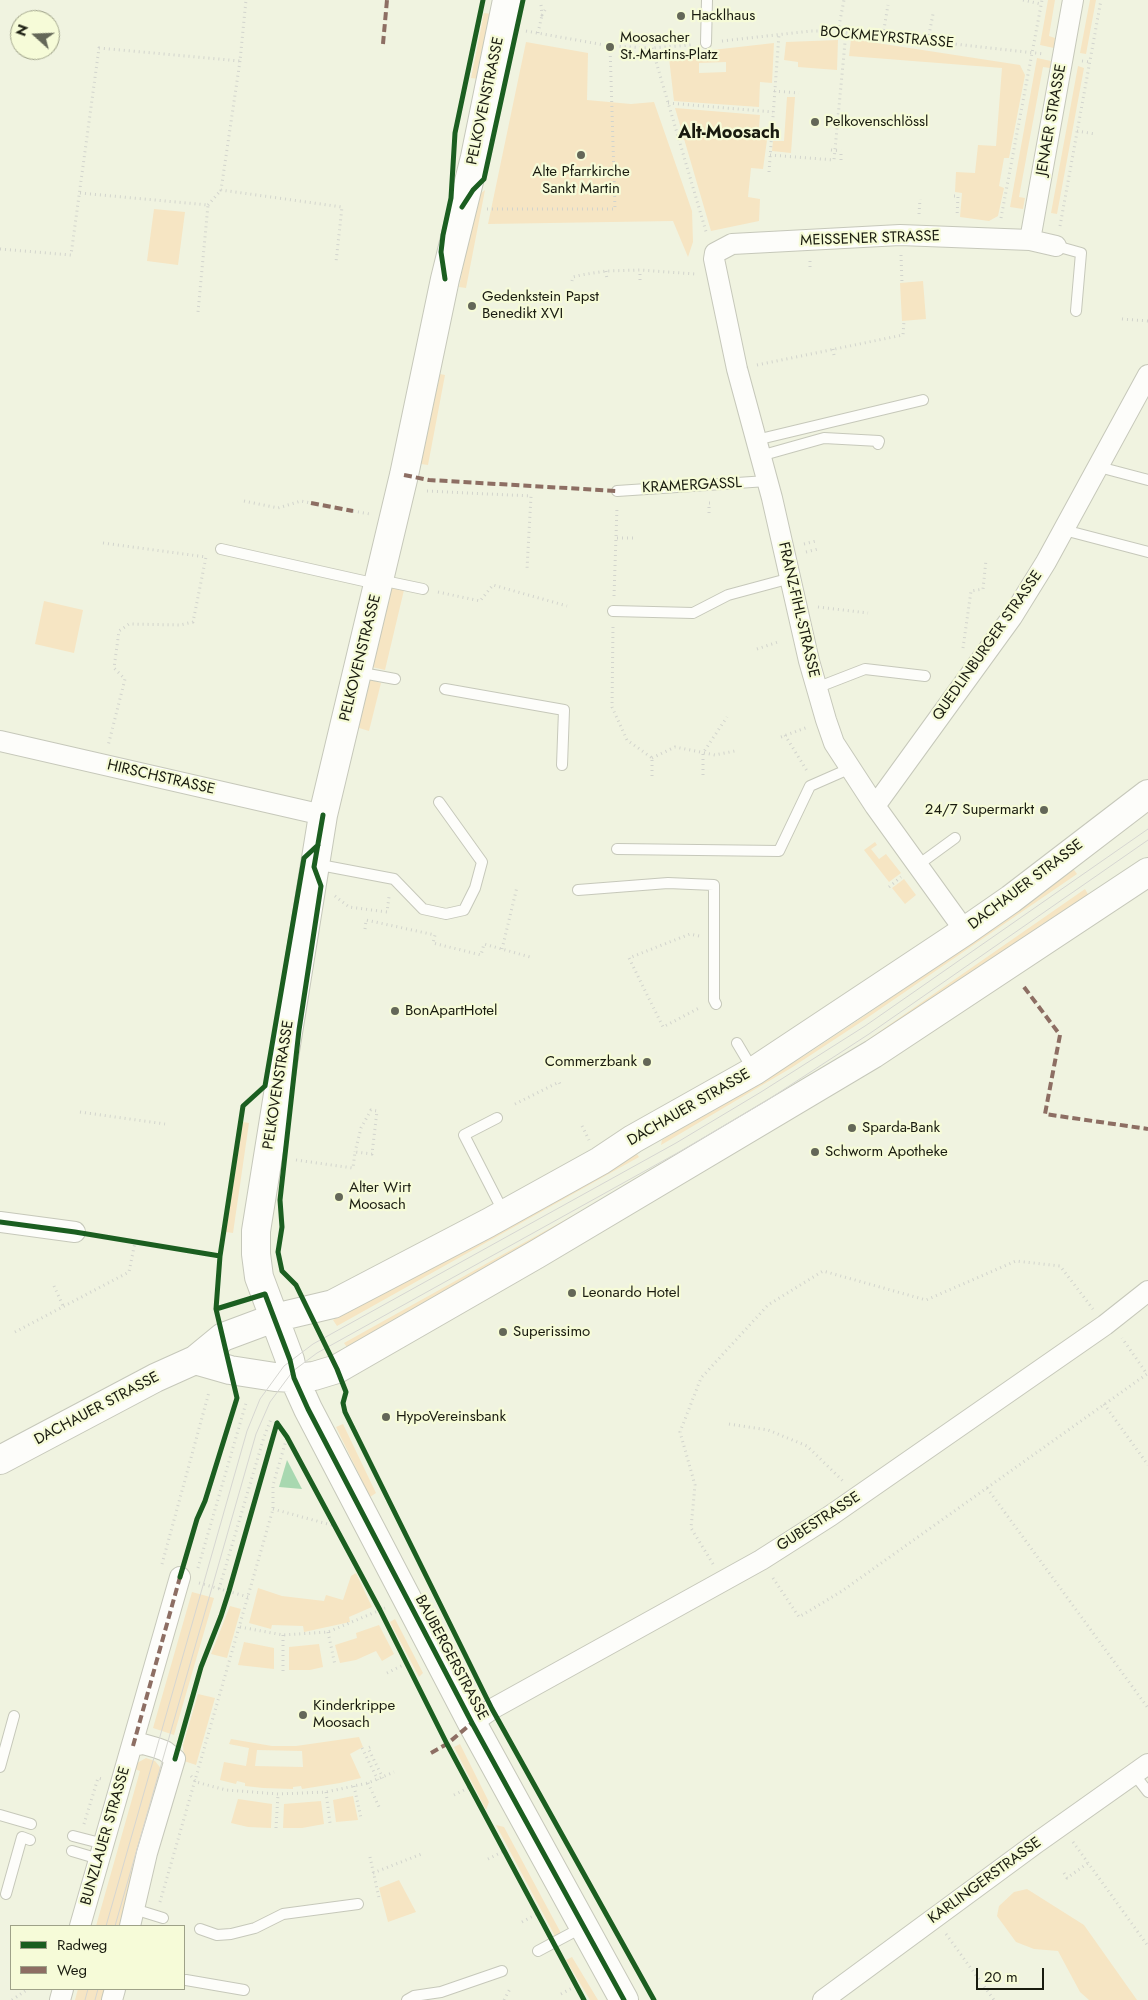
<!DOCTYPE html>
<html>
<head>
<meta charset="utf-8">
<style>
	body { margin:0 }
	#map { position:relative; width:1148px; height:2000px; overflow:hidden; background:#f0f3e0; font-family:Jost,sans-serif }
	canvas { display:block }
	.legend { position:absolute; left:10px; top:1925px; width:175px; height:65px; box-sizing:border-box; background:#f6fbd8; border:1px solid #9ea188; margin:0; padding:6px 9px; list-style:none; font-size:15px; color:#191b0f }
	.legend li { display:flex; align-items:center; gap:10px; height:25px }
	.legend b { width:25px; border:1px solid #9ea188 }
	.north { position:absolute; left:10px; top:10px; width:50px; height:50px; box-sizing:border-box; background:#f6fbd8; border:1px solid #9ea188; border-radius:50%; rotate:290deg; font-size:14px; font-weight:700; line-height:20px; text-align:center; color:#191b0f }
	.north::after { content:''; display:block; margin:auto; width:18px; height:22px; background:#646758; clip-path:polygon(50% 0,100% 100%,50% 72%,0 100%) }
	.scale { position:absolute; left:976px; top:1968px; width:68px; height:22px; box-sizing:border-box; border:2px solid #191b0f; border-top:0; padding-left:6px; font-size:15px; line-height:18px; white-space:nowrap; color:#191b0f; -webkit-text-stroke:4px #f6fbd8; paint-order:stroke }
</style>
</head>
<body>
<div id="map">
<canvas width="1148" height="2000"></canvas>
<ul class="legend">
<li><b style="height:6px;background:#1b5e20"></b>Radweg</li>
<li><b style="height:6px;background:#8d6e63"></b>Weg</li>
</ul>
<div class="north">N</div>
<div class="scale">20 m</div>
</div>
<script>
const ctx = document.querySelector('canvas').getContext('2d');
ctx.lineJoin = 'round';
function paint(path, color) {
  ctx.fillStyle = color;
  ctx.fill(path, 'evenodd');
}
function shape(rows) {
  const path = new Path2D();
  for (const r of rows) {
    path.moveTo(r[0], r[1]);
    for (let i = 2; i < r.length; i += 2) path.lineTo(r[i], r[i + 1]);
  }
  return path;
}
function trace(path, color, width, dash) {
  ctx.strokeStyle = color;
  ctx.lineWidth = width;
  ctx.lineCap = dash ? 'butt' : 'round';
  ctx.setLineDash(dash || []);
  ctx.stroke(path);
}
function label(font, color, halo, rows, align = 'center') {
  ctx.font = font + ' Jost,sans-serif';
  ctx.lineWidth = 4.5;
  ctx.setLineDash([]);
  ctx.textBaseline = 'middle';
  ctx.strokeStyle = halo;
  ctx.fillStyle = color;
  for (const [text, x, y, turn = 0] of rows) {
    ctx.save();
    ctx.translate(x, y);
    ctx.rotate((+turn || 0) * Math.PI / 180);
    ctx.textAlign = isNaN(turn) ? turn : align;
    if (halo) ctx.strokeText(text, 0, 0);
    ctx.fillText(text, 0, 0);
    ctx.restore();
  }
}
paint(shape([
	[1048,0,1055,0,1049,36,1055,38,1054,48,1040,45],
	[1090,0,1096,0,1086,54,1080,53],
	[484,13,492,14,479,79,471,78],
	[851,39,1020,65,1025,75,1009,158,1004,158,999,186,1004,188,998,216,989,221,960,217,962,193,955,192,956,172,975,173,978,145,996,146,1002,68,849,56],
	[838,40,837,70,798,67,798,62,784,60,786,42],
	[526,42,588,53,587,100,631,104,654,102,692,211,693,242,688,257,673,221,488,224],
	[774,43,772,83,760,82,759,107,674,101,669,58,677,54],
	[726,62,726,72,699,73,699,63],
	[1037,58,1051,61,1050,68,1043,67,1019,197,1025,198,1023,209,1010,207],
	[1078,66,1084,68,1057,214,1051,213],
	[787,97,795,97,791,153,772,151,773,141,784,141],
	[675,108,760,115,758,139,767,140,763,169,751,168,748,197,760,199,759,221,711,231],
	[485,190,466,288,459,287,477,196],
	[154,209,185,212,178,265,147,261],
	[923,281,926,319,902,321,900,283],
	[440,374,445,375,428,465,421,464],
	[391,587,404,590,385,670,372,667],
	[44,601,83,610,74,653,35,644],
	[368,679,381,683,369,731,356,727],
	[875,842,877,845,871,849,879,859,886,854,901,873,889,882,864,850],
	[1072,867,1077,874,864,1020,791,1068,661,1145,662,1140,804,1056,863,1017,997,925],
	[904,879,916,895,905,904,892,888],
	[1085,889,1089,896,1044,923,888,1032,803,1082,866,1041],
	[243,1122,249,1123,233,1233,226,1232],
	[637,1154,639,1157,337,1326,333,1320],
	[660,1167,349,1350,344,1343],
	[343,1424,376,1493,370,1497,336,1427],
	[356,1573,372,1607,349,1617,350,1622,304,1632,303,1626,272,1625,271,1629,249,1623,258,1588,282,1596,324,1601,326,1595,343,1600,351,1576],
	[192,1592,214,1598,174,1735,153,1728],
	[230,1606,241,1609,227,1658,211,1654],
	[395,1619,423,1673,419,1677,390,1622],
	[379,1625,394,1654,382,1661,376,1651,356,1660,340,1663,335,1645,357,1638,356,1633],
	[244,1642,274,1648,274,1669,238,1665],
	[319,1644,323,1667,310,1670,289,1670,289,1647],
	[198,1694,215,1698,196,1765,184,1761,183,1745],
	[359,1737,363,1747,350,1754,361,1778,340,1783,302,1789,301,1786,293,1787,293,1789,263,1788,245,1786,245,1783,237,1781,236,1784,220,1780,224,1762,246,1766,249,1748,229,1744,231,1739,272,1746,296,1746],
	[257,1750,302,1751,303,1767,255,1766],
	[460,1744,489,1802,486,1810,454,1747],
	[146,1758,155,1761,163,1771,120,1926,96,1926,140,1771,132,1768,137,1763],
	[353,1796,358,1820,336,1822,333,1800],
	[238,1799,272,1804,271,1828,248,1827,231,1823],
	[321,1801,324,1824,302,1828,283,1828,284,1804],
	[496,1825,504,1827,562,1935,556,1938],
	[399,1880,416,1912,388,1922,379,1888],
	[1027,1889,1084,1925,1137,2000,1089,2000,1080,1992,1058,1951,1034,1949,1016,1942,997,1916,999,1906,1014,1892],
	[572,1957,598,2000,590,2000,566,1960],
	[78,1989,105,1989,103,2000,75,2000]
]), '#f6e5c3');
paint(shape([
	[287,1460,302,1489,279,1487]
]), '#a8d8b0');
const lane = shape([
	[706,43,707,0],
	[1056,246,1081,253,1076,311],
	[756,440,923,400],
	[760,456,824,438,879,441,878,444],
	[1099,467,1148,480],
	[617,491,767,481],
	[1064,530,1148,552],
	[221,549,377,584],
	[380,580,423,589],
	[613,611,693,613,728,595,791,578],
	[357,672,395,679],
	[816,688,865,669,925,676],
	[445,689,564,710,562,765],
	[617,849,779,851,810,786,851,768],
	[315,864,394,879,423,909,446,914,464,910,475,888,482,862,439,802],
	[918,865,955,838],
	[578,890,668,883,714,885,714,1000,716,1004],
	[737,1043,753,1070],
	[497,1118,464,1135,504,1213],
	[0,1767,14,1716],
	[1134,1774,1148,1792],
	[0,1815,31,1824],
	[73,1836,104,1844],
	[72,1851,99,1859],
	[6,1894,22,1837,30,1840],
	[134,1909,163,1918],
	[200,1929,217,1935,231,1934,255,1928,283,1914,358,1904],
	[538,1951,583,1927],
	[186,1980,244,1990],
	[407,2000,414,1996,441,1992,502,1971]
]);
const street = shape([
	[1030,240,1073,0],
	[0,741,323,815],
	[875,806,1012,617,1046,562,1148,375],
	[965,931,875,806,834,743,826,720,809,661,772,498,737,369,714,259,715,253,732,244,900,235,1030,240,1056,246],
	[0,1222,75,1232],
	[472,1723,492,1709,761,1560,830,1516,1105,1325,1148,1291],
	[80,1926,180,1577],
	[130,1926,147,1853,175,1759,165,1751,157,1748,143,1744,133,1746],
	[60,2000,63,1989],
	[112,2000,115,1989],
	[823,2000,1035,1844,1148,1764]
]);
const secondary = shape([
	[507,0,475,157,445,279,404,475,323,815,256,1231,256,1254,259,1277,290,1360,294,1378,308,1409,472,1723,624,2000],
	[195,1360,230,1370,275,1377,294,1378,314,1376,337,1369,537,1254,873,1054,1148,872],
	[0,1460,155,1378,195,1360,223,1337,274,1318,333,1304,488,1223,600,1161,633,1139,754,1071,965,931,1011,899,1148,794]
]);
trace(lane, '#c6c8ba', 12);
trace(street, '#c6c8ba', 22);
trace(secondary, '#c6c8ba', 30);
trace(shape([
	[1023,0,1041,4],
	[541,5,542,15,547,7],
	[526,31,610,46,652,48,691,45],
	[838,31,844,0],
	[538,33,542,15],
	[883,35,888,5],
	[928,40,933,14],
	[722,41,811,31,838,31,1044,54],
	[652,48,707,235],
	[240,61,221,190,342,207,336,262],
	[1082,61,1090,62],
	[774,91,799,93],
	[668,103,773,112],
	[1077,131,1095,134],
	[770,155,834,160,846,32],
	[841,160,841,151],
	[769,172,779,34],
	[603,189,614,189],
	[80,193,208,205,198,312],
	[954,196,958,196,957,216],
	[208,205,221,190],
	[487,209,615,209,610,46],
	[919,214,920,199],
	[1001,218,1042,0],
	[1060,226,1101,0],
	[0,249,71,255,99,48,240,61,246,0],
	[901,255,902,283],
	[810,261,810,270],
	[606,271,607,280],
	[640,280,640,270],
	[572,281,573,277,581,275,606,271,640,270,695,274],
	[1122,319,1148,321],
	[833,349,834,355],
	[757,365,903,335,904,321],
	[427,491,531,496,527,569],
	[244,501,278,508,301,501,311,503],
	[353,511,370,514],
	[709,513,709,503,714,503],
	[617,538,634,538],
	[103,543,206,557,193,622,180,625,129,624,119,631,114,668,125,679,108,746],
	[804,544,816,541],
	[806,552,818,549],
	[438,592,480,601,493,585,567,606],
	[614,596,617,507],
	[818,607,868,613],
	[613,627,612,707,627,740,652,758],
	[963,648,971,591,983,589,986,560],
	[757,649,778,642],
	[785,735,807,771],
	[781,737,808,727],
	[652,758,675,747,715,755,735,751],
	[703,775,703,753,727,717],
	[652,776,652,758],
	[889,887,901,877],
	[335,896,349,907,387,912,389,897],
	[365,929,366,920,435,935,433,943,481,955,484,944,530,957],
	[699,936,690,934,629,958,663,1027,701,1007],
	[502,949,517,887],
	[515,1104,559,1082,561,1086],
	[80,1112,165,1124],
	[582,1126,589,1140],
	[296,1160,353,1168,355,1152,372,1154,377,1111,371,1110,361,1128,355,1152],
	[54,1286,64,1308],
	[15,1332,129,1272,135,1242],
	[1104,1404,1148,1465],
	[729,1424,768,1430,807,1446,843,1481],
	[987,1488,1148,1708],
	[273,1509,335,1526],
	[162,1564,209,1392],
	[713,1564,691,1528,695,1485,680,1432,701,1378,768,1305,823,1271,926,1300,1016,1261,1060,1266,1093,1309],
	[198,1568,246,1403],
	[773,1578,799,1617,842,1591,1147,1374,1122,1338],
	[199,1583,248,1597],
	[219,1589,264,1437,271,1419],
	[240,1627,283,1635,328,1632,385,1608],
	[328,1632,335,1665],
	[283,1635,283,1671],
	[387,1673,407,1663],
	[370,1747,368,1748,383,1778],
	[362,1748,378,1780],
	[191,1776,196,1782,226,1790,278,1794,326,1792,368,1783,394,1772],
	[368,1783,380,1809],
	[354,1786,361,1818],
	[326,1792,330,1823],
	[454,1795,470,1787],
	[84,1824,98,1778,102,1779],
	[276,1828,278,1794],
	[1073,1842,1148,1946],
	[370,1857,379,1898],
	[488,1859,504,1851],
	[373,1873,424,1853],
	[1064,1873,1067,1878,1088,1863],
	[160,1902,273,1509,273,1485,287,1437],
	[522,1922,537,1914],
	[946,1934,994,2000],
	[561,1994,576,1986],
	[12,2000,28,1989],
	[504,2000,511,1987]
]), '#d2d4cd', 3, [1, 4]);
trace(lane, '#fdfdfa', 10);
trace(street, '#fdfdfa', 20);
trace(secondary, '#fdfdfa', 28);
trace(shape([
	[106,1926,247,1431,260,1399,284,1366,313,1344,676,1143,761,1092,865,1026,1148,829],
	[115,1926,256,1434,270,1402,293,1371,317,1353,679,1152,766,1101,869,1034,1148,840],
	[85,2000,88,1989],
	[95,2000,98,1989]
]), '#d6d6d1', 1);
trace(shape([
	[831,150,841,151]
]), '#d2d4cd', 3, [1, 4]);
trace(shape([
	[383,44,387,0],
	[404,475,429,480,617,491],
	[311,503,353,511],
	[1024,987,1060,1035,1045,1114,1148,1129],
	[133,1746,180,1577],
	[431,1753,447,1744,472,1723]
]), '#8d6e63', 4, [8, 4]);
trace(shape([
	[462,207,473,190,484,179,523,0],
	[445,279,441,252,443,235,451,198,455,133,483,0],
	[323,815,314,867,321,886,299,1030,280,1200,282,1227,278,1252,282,1271,296,1285,337,1369,346,1392,343,1403,345,1412,492,1709,654,2000],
	[0,1222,75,1232,220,1256],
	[216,1309,265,1294,290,1360,294,1378,308,1409,472,1723,624,2000],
	[277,1423,287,1437,380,1610,447,1744,584,2000],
	[180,1577,197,1519,205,1501,237,1398,216,1309,220,1256,243,1106,265,1086,304,858,318,845],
	[175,1759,201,1667,221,1616,229,1591,277,1423]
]), '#1b5e20', 5);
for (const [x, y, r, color] of [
	[681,16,5,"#646758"],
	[610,47,5,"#646758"],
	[815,122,5,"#646758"],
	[581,155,5,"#646758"],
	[472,306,5,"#646758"],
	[1044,810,5,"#646758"],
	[395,1011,5,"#646758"],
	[647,1062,5,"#646758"],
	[852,1128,5,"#646758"],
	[815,1152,5,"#646758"],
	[339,1197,5,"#646758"],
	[572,1293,5,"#646758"],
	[503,1332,5,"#646758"],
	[386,1417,5,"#646758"],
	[303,1715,5,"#646758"]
]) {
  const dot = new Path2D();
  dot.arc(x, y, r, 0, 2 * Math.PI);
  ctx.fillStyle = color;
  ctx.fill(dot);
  trace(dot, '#f6fbd8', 2);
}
label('15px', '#191b0f', '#f6fbd8', [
	["Hacklhaus",691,16],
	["Moosacher",620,38],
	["St.-Martins-Platz",620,55],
	["Pelkovenschlössl",825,122],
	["Alte Pfarrkirche",581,172,"center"],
	["Sankt Martin",581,189,"center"],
	["Gedenkstein Papst",482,297],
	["Benedikt XVI",482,314],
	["24/7 Supermarkt",1034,810,"right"],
	["BonApartHotel",405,1011],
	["Commerzbank",637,1062,"right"],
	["Sparda-Bank",862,1128],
	["Schworm Apotheke",825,1152],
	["Alter Wirt",349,1188],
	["Moosach",349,1205],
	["Leonardo Hotel",582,1293],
	["Superissimo",513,1332],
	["HypoVereinsbank",396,1417],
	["Kinderkrippe",313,1706],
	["Moosach",313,1723]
], 'left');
label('15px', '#191b0f', '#f6fbd8', [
	["BOCKMEYRSTRASSE",887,38,5],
	["PELKOVENSTRASSE",486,101,-78],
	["JENAER STRASSE",1052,120,-80],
	["MEISSENER STRASSE",870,239,-2],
	["KRAMERGASSL",692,486,-3],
	["FRANZ-FIHL-STRASSE",798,610,77],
	["QUEDLINBURGER STRASSE",988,646,-55],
	["PELKOVENSTRASSE",361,658,-76],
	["HIRSCHSTRASSE",161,778,13],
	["DACHAUER STRASSE",1026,885,-37],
	["PELKOVENSTRASSE",279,1085,-81],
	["DACHAUER STRASSE",689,1108,-30],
	["DACHAUER STRASSE",97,1409,-28],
	["GUBESTRASSE",819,1522,-33],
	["BAUBERGERSTRASSE",451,1658,62],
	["BUNZLAUER STRASSE",106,1836,-74],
	["KARLINGERSTRASSE",985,1881,-36]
]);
label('bold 18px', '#191b0f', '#f6fbd8', [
	["Alt-Moosach",729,134]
]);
</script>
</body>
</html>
